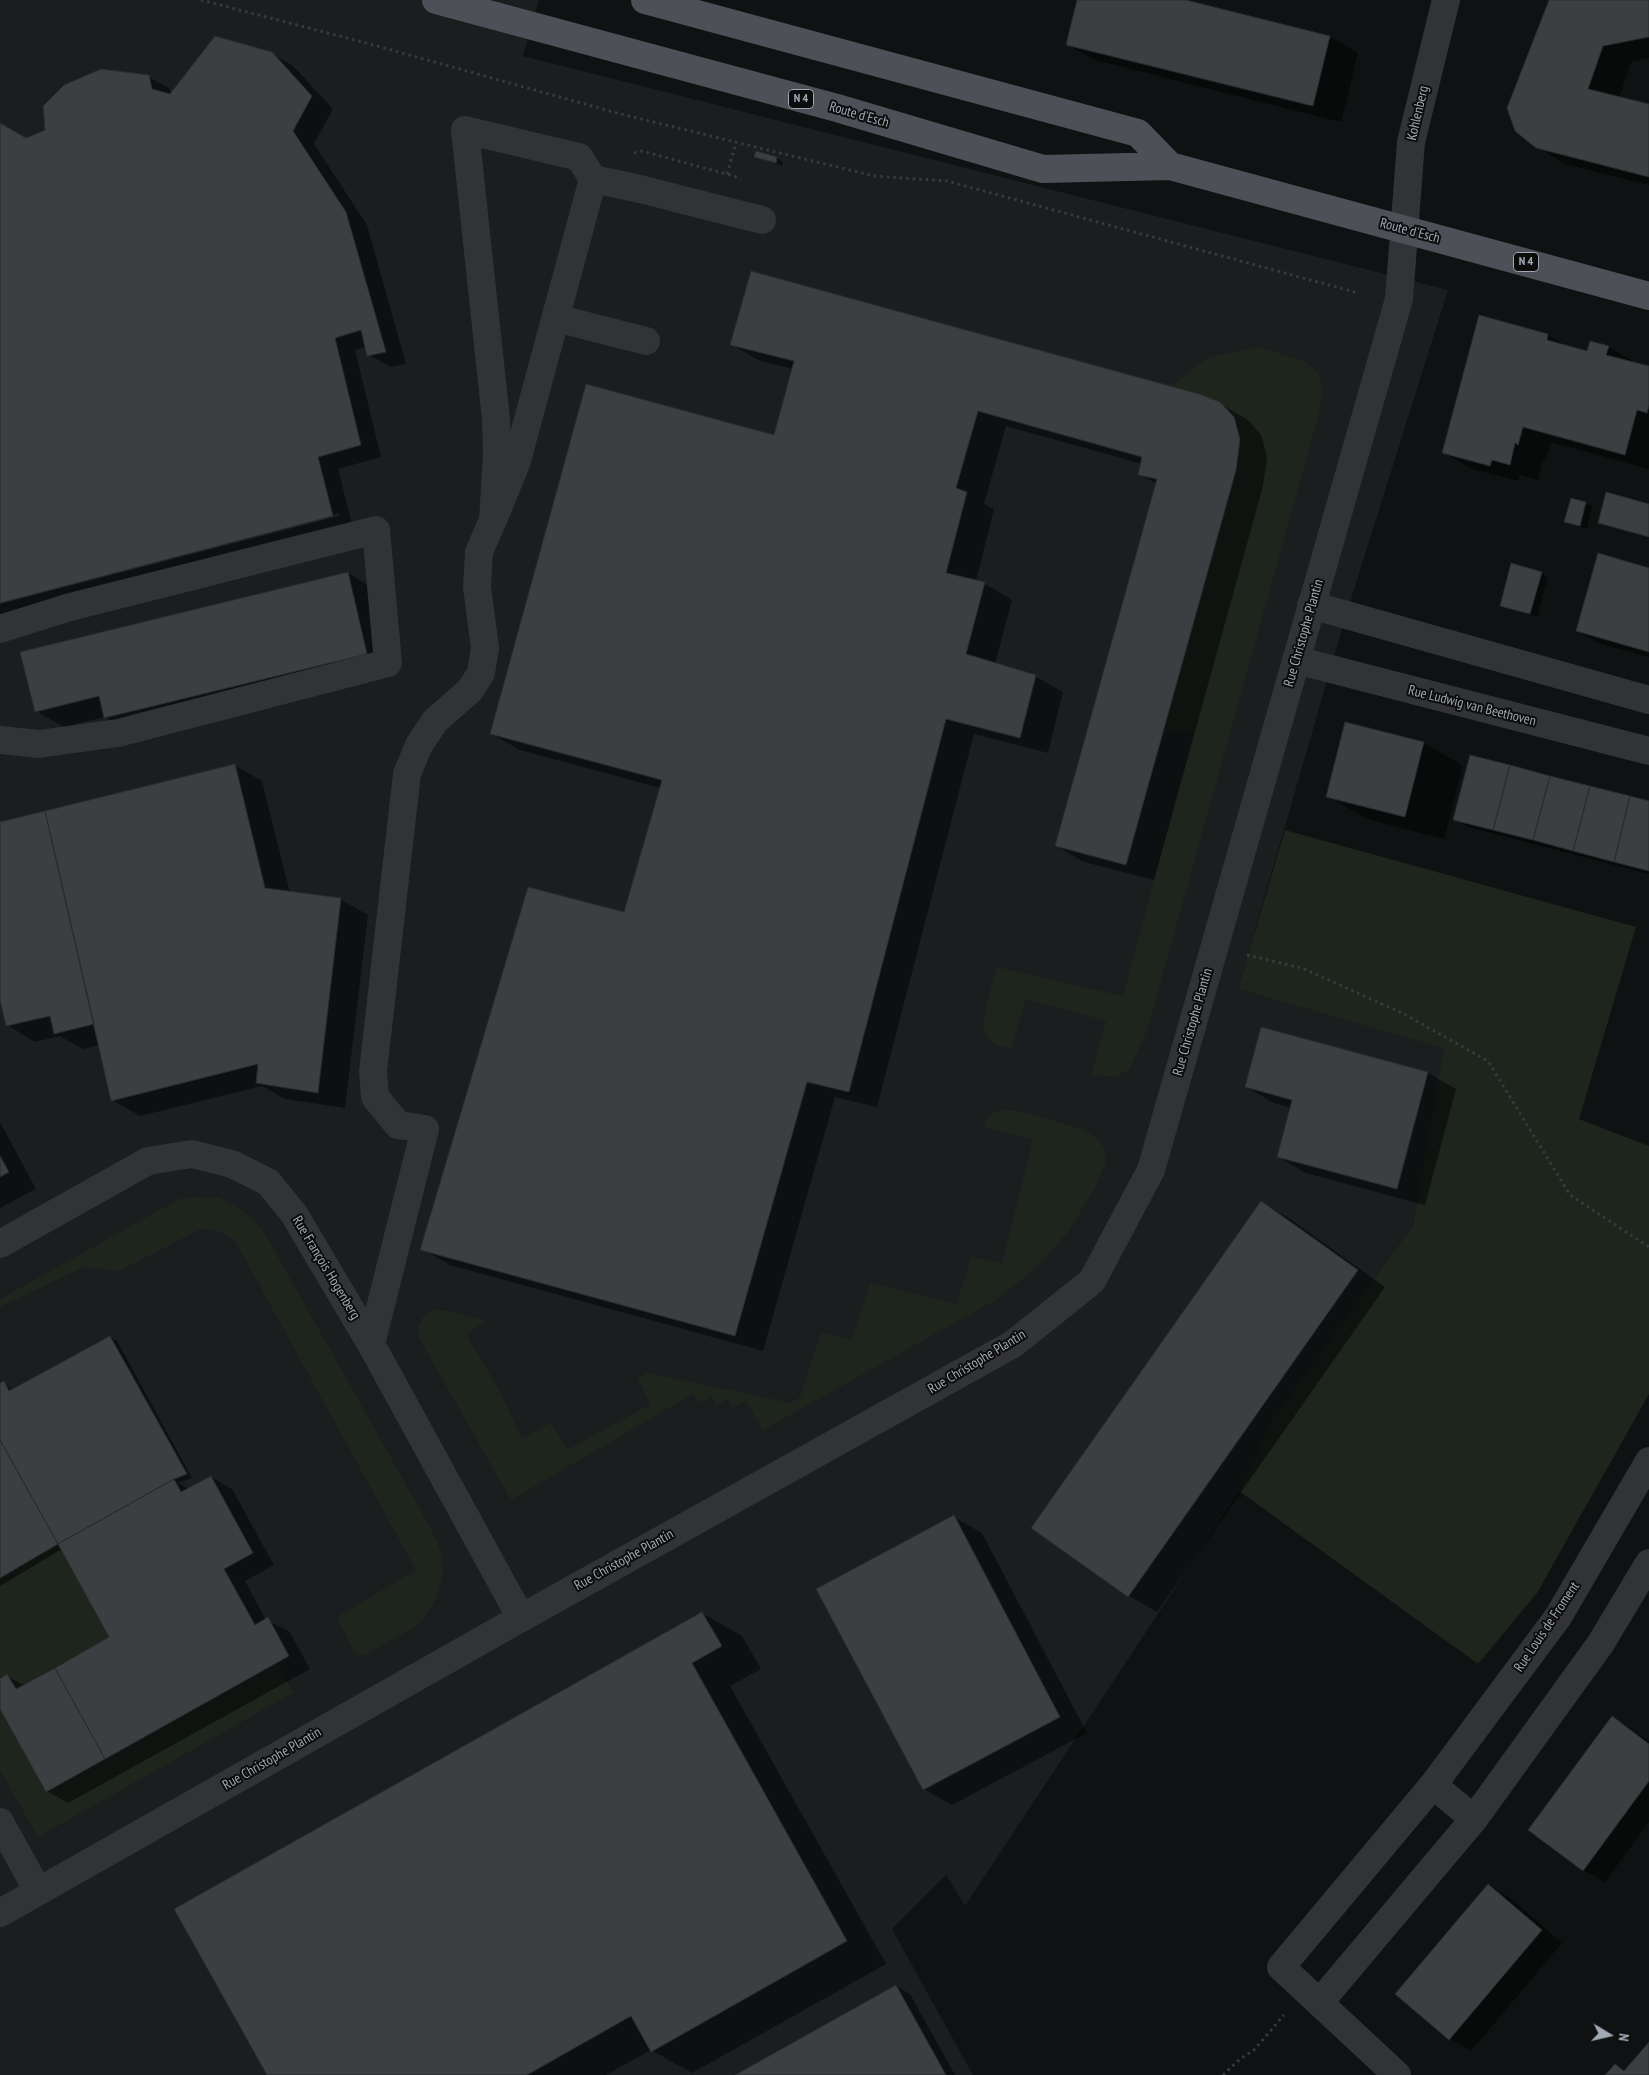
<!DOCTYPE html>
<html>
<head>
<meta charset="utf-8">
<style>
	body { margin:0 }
	#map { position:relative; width:1649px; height:2075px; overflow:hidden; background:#101112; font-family:"PT Sans Narrow",sans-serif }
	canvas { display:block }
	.north { position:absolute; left:1584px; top:2010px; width:50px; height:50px; -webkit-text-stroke:4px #0c0c0d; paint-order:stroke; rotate:99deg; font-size:14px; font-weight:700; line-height:20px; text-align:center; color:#a1a9b4 }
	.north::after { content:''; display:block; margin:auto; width:18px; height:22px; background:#a1a9b4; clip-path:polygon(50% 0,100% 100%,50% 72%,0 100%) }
</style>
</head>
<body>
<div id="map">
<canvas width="1649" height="2075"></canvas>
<div class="north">N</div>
</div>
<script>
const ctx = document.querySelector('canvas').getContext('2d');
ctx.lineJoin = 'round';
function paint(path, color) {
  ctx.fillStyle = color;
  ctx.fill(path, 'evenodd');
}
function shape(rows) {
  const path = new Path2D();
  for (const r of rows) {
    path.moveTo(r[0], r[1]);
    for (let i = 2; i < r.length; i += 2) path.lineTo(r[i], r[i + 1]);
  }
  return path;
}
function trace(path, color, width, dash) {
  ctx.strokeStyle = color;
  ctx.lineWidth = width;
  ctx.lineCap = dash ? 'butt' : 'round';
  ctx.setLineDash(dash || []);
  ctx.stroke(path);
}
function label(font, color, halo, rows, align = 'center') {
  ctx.font = font + ' "PT Sans Narrow",sans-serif';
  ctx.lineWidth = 4;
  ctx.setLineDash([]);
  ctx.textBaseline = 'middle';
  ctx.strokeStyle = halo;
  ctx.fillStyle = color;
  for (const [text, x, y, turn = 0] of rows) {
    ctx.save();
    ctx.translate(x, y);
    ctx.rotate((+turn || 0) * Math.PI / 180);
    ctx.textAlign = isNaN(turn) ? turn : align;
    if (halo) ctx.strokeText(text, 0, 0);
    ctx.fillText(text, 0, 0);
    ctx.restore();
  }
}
paint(shape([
	[0,0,539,0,523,56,1448,290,1346,615,1238,989,1445,1047,1413,1225,1272,1420,1239,1491,965,1906,946,1875,892,1929,973,2075,0,2075]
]), '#1c1d1f');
paint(shape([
	[1259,347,1306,362,1318,374,1323,389,1320,409,1147,1031,1129,1070,1115,1077,1091,1075,1106,1021,1026,999,1011,1048,998,1046,989,1040,983,1027,988,999,997,967,1123,996,1194,731,1162,735,1236,470,1220,402,1171,386,1209,357],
	[1285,830,1636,927,1579,1119,1649,1146,1649,1394,1537,1593,1478,1664,1239,1491,1272,1420,1413,1225,1444,1048,1238,989],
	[1001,1110,1021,1111,1079,1128,1096,1137,1104,1148,1106,1162,1094,1190,1067,1233,1036,1268,994,1301,763,1430,746,1401,733,1407,728,1399,716,1405,711,1396,700,1403,693,1394,511,1500,419,1338,418,1326,424,1315,434,1310,448,1311,485,1321,466,1334,498,1388,522,1438,551,1423,567,1450,651,1404,637,1378,648,1373,791,1403,800,1397,821,1333,852,1340,870,1283,956,1304,972,1257,1002,1263,1033,1140,984,1127,988,1115],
	[197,1197,219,1198,237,1207,251,1218,264,1232,432,1531,441,1551,443,1571,439,1588,434,1602,425,1616,416,1626,363,1656,355,1653,337,1617,416,1570,234,1239,216,1230,201,1229,119,1271,84,1267,0,1307,0,1299,179,1199],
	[58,1544,109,1637,16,1689,8,1675,0,1679,0,1578],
	[278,1663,293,1693,38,1837,0,1770,0,1709,46,1792]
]), '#1d251d');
paint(shape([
	[1079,0,1181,0,1330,37,1358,53,1341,122,1095,60,1067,44],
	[1550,0,1649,0,1649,58,1631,62,1619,98,1649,105,1649,185,1565,164,1537,147,1508,108],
	[271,53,293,66,333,109,314,144,367,225,406,364,390,367,369,355,367,347,355,350,381,457,338,469,353,528,0,620,0,604,339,516,339,513,0,602,0,125,26,139,46,131,149,77,170,89,171,94],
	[755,156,777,158,783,162,782,166],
	[1548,335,1570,348,1588,353,1609,347,1636,363,1649,367,1649,469,1551,442,1546,460,1543,458,1538,480,1520,475,1518,481,1472,469,1444,453],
	[732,345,1219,403,1248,420,1261,435,1267,456,1263,486,1154,880,1084,862,1056,846,1157,484,1139,474,1142,464,1006,426,984,504,994,509,976,581,985,584,1012,600,995,664,1035,676,1063,692,1048,753,974,734,877,1107,835,1097,763,1351,450,1265,422,1249,625,913,661,788,520,750,492,734,775,437,793,369,760,361],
	[1586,503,1592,507,1587,529,1566,522],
	[1649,505,1649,538,1599,523],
	[1649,569,1649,657,1598,643,1577,631],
	[348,573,376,590,395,670,133,734,105,717,64,727,36,711],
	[1542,573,1548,577,1537,617,1501,606],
	[1424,743,1463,766,1444,839,1367,819,1327,796],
	[234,765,262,781,290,893,340,899,368,915,345,1108,285,1099,262,1086,140,1116,112,1100,100,1045,83,1049,60,1036,35,1042,7,1025,0,994,0,823],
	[1649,803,1649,874,1468,827,1454,819],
	[1262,1028,1428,1073,1456,1089,1425,1205,1306,1173,1278,1157,1291,1108,1274,1103,1246,1087],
	[0,1122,36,1189,0,1208],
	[1261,1202,1289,1218,1385,1287,1157,1612,1129,1596,1032,1528],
	[110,1337,117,1341,192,1478,178,1483,189,1489,211,1477,232,1489,274,1565,245,1581,266,1620,289,1631,310,1669,68,1803,47,1791,0,1706,0,1680,7,1676,25,1686,111,1638,62,1549,0,1586,0,1385,4,1383,13,1391],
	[954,1517,982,1533,1087,1733,952,1805,924,1789],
	[702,1613,742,1636,761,1669,730,1686,886,1964,692,2073,651,2050,606,2075,268,2075],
	[1613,1718,1649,1741,1649,1822,1605,1882,1584,1870],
	[1489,1885,1510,1898,1562,1943,1471,2051,1450,2039],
	[896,1986,910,1994,955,2075,737,2075]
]), '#0007');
const building = shape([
	[1077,0,1186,0,1330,36,1313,106,1066,45,1077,0],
	[1549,0,1649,0,1649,37,1603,46,1588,89,1649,104,1649,177,1536,148,1515,131,1507,108,1549,0],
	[215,36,272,52,312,96,293,131,346,212,386,352,367,356,361,330,335,338,361,445,318,457,333,516,0,603,0,123,26,138,45,130,43,106,64,85,101,69,149,75,152,89,170,94,215,36],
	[756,151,777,157,776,163,754,157,756,151],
	[751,271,1199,394,1220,402,1234,417,1240,439,1236,470,1126,865,1055,846,1157,479,1138,475,1142,457,978,411,956,488,967,492,946,573,985,582,966,654,1036,675,1020,738,946,719,849,1092,807,1082,735,1336,420,1250,528,887,624,912,662,780,490,734,586,384,774,435,794,361,730,345,751,271],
	[1479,315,1548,334,1547,340,1587,351,1590,341,1609,346,1606,355,1649,366,1649,405,1647,413,1637,410,1625,455,1523,427,1518,445,1515,443,1510,465,1492,460,1490,466,1442,453,1479,315],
	[1606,492,1649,504,1649,537,1598,523,1606,492],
	[1571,498,1586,502,1580,526,1564,522,1571,498],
	[1598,553,1649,568,1649,652,1576,631,1598,553],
	[1511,563,1542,572,1530,614,1500,606,1511,563],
	[348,572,367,654,104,718,99,696,35,712,20,652,348,572],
	[1345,722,1424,742,1405,817,1326,797,1345,722],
	[1470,755,1510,765,1493,830,1453,820,1470,755],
	[235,764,265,888,341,898,318,1093,256,1083,258,1064,111,1101,45,811,235,764],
	[1510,765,1550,776,1533,840,1493,830,1510,765],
	[1550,776,1590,786,1573,851,1533,840,1550,776],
	[1590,786,1630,796,1614,862,1573,851,1590,786],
	[1630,796,1649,801,1649,871,1614,862,1630,796],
	[45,811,94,1024,54,1034,50,1016,6,1026,0,1000,0,822,45,811],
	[1261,1027,1428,1072,1397,1189,1277,1157,1292,1100,1245,1087,1261,1027],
	[0,1156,9,1172,0,1177,0,1156],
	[1261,1201,1358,1270,1128,1597,1031,1528,1261,1201],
	[110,1336,187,1474,174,1479,58,1544,0,1440,0,1383,4,1381,9,1391,110,1336],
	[0,1440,58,1544,0,1578,0,1440],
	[211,1476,253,1553,224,1569,255,1625,268,1617,289,1656,105,1759,55,1668,109,1637,58,1544,174,1479,181,1492,211,1476],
	[954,1515,1060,1717,923,1790,816,1589,954,1515],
	[702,1612,722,1646,692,1663,847,1941,651,2052,631,2016,527,2075,267,2075,174,1909,702,1612],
	[55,1668,105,1759,46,1792,0,1709,0,1679,7,1674,16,1689,55,1668],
	[1612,1716,1649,1744,1649,1781,1583,1871,1528,1830,1612,1716],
	[1488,1884,1542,1930,1449,2040,1395,1994,1488,1884],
	[896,1985,946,2075,735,2075,896,1985],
	[1649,2042,1649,2075,1605,2075,1615,2064,1624,2071,1649,2042]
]);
paint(building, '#3c3f42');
trace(building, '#2a2b2e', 1);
trace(shape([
	[201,0,370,44,617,113,874,176,947,181,1358,293],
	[634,153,642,151,741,178],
	[727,174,736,142],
	[1247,955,1302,968,1404,1014,1488,1061,1570,1195,1649,1247],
	[1223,2075,1240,2059,1254,2050,1284,2015]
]), '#373a3e', 3, [2.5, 4]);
trace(shape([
	[593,179,579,157,465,130,496,419,497,455,493,520,516,464,593,179,640,189,762,220],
	[556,318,646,341],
	[1311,605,1649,700],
	[0,629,70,607,376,530,388,663,118,733,39,744,0,740],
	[1296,660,1649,751],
	[0,1244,148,1161,192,1154,232,1164,268,1182,294,1214,371,1344,521,1618],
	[371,1344,425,1129,398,1125,375,1097,373,1071,407,774,419,745,435,721,470,690,481,673,485,648,477,587,479,552,493,520],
	[1433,1785,1474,1819],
	[0,1822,38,1891],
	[0,1913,521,1618,1013,1344,1092,1281,1151,1170,1399,299,1411,142,1446,0],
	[1320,2002,1474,1819,1601,1643,1649,1563],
	[1397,2075,1281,1967,1433,1785,1558,1617,1649,1461]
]), '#313337', 28);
trace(shape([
	[436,0,837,108,1043,169,1170,166,1649,296],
	[645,0,1138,133,1170,166]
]), '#4d5057', 28);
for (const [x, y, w] of [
	[801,99,25],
	[1526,262,25]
]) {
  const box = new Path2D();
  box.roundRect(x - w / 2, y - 9.5, w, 19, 4);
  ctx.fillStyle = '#0c0c0d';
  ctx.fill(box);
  trace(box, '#a1a9b4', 1);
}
label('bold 12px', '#a1a9b4', null, [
	["N 4",801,99],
	["N 4",1526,262]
]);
label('14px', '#a1a9b4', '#0c0c0d', [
	["Kohlenberg",1418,113,-77],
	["Route d'Esch",859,115,16],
	["Route d'Esch",1410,231,15],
	["Rue Christophe Plantin",1304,633,-74],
	["Rue Ludwig van Beethoven",1472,706,14],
	["Rue Christophe Plantin",1193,1022,-74],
	["Rue François Hogenberg",326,1268,59],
	["Rue Christophe Plantin",977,1362,-31],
	["Rue Christophe Plantin",624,1560,-29],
	["Rue Louis de Froment",1547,1627,-56],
	["Rue Christophe Plantin",272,1759,-30]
]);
</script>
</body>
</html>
